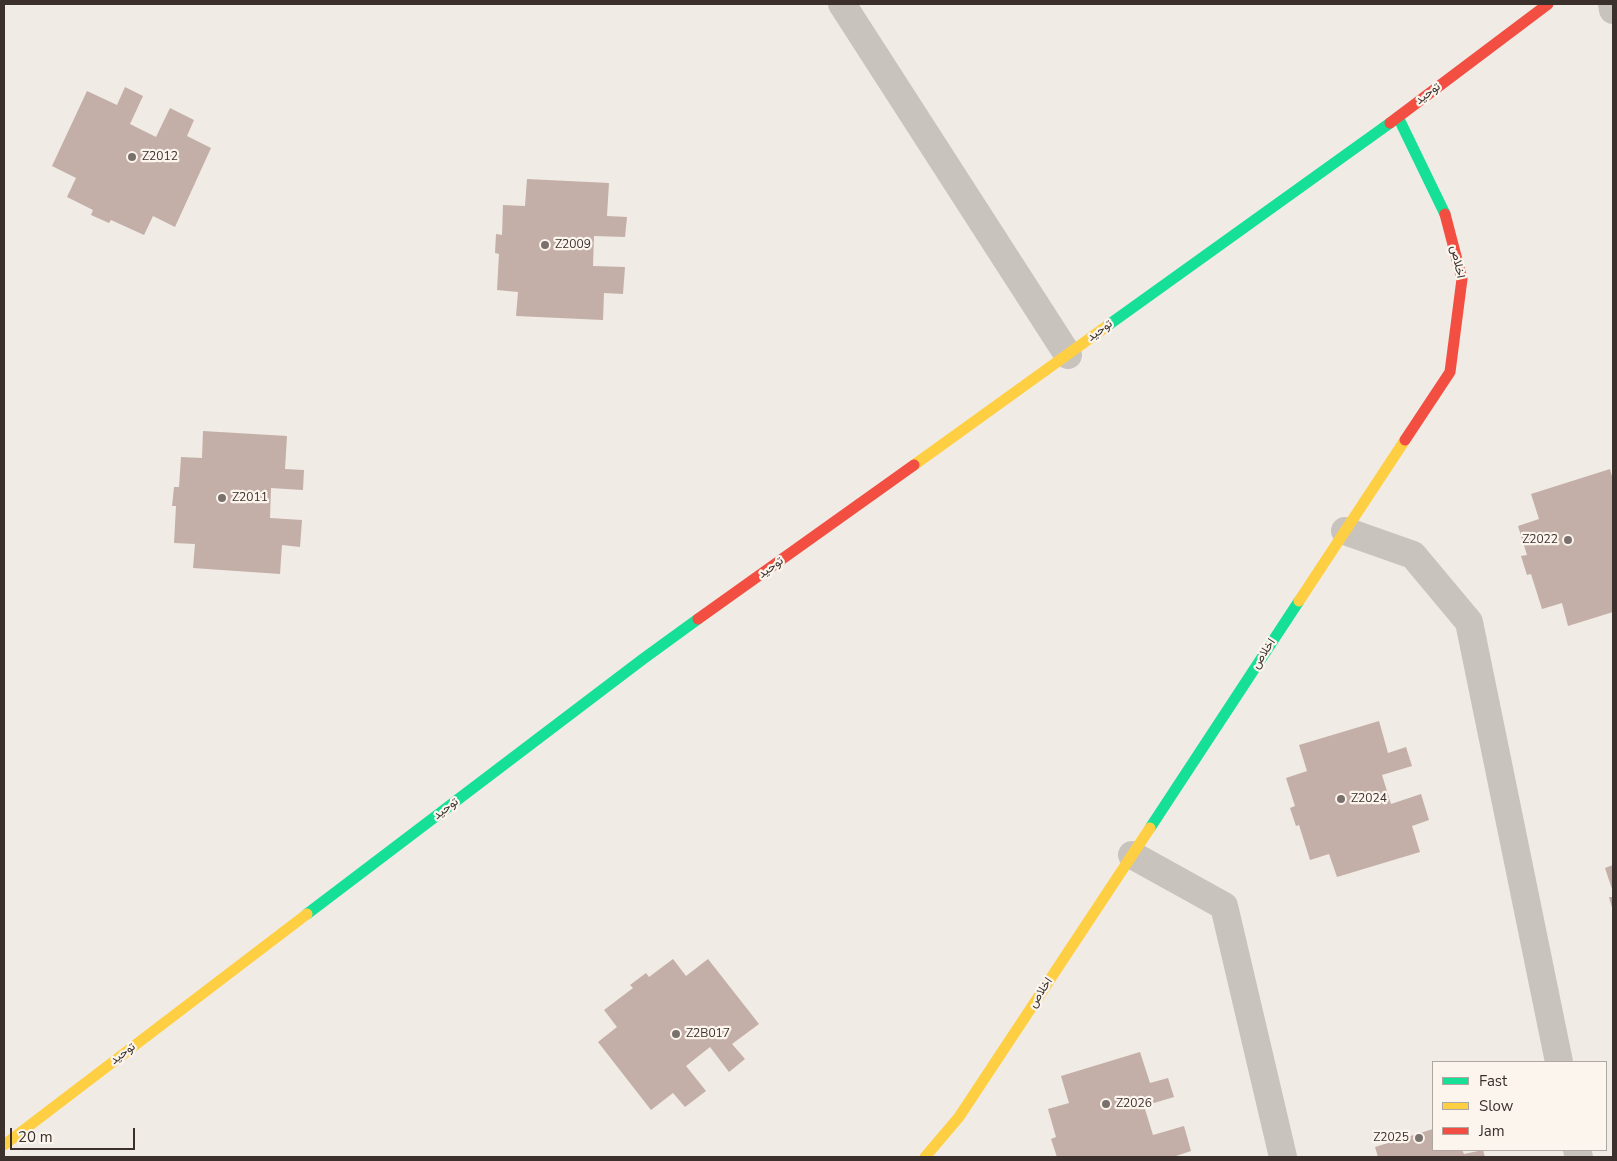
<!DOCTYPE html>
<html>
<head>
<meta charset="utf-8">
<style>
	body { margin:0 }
	#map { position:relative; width:1617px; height:1161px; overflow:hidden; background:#f0ebe5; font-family:"Nunito Sans",sans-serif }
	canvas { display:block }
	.frame { position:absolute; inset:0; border:5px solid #3b302b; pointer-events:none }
	.legend { position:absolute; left:1432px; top:1061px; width:175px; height:90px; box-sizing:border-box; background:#fbf5ee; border:1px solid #aea6a0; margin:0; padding:6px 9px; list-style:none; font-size:15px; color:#3b302b }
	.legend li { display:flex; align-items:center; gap:10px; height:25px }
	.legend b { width:25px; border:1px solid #aea6a0 }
	.scale { position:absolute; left:10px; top:1128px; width:125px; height:22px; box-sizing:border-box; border:2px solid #3b302b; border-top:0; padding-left:6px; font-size:15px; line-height:18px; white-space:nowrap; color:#3b302b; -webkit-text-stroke:4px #fbf5ee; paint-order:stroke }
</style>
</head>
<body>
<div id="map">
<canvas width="1617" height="1161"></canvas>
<div class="frame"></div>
<ul class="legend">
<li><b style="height:6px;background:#16e098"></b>Fast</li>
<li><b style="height:6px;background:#ffcf43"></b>Slow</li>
<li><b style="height:6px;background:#f24e42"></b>Jam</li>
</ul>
<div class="scale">20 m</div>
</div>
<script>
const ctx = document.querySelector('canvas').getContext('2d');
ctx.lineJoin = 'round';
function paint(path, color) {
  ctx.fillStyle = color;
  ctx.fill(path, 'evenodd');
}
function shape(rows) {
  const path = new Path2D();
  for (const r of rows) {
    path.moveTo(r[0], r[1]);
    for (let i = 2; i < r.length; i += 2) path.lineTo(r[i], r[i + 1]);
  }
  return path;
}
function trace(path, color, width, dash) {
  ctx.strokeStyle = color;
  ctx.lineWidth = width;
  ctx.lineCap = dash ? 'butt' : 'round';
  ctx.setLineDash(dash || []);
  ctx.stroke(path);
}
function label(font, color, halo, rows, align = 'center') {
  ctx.font = font + ' "Nunito Sans",Vazirmatn,sans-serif';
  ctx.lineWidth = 4.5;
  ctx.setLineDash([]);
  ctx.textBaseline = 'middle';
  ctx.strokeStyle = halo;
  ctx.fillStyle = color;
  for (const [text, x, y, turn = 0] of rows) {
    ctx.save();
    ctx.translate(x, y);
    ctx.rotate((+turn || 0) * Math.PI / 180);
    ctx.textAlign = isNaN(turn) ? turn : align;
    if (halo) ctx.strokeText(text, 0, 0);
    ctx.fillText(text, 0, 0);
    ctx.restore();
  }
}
paint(shape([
	[125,87,143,96,130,124,156,137,170,108,194,120,187,136,211,148,175,227,153,216,144,235,111,220,109,223,91,215,93,210,67,197,76,178,52,166,87,91,117,105],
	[527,179,609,183,607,216,627,217,625,237,594,236,593,266,625,267,623,294,604,293,603,320,516,316,518,292,497,290,499,254,495,253,496,234,502,235,503,205,525,206],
	[203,431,287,436,285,469,304,470,303,490,271,488,270,518,302,520,300,547,282,545,280,574,193,568,195,544,174,543,176,506,172,506,174,487,179,487,181,457,202,458],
	[1610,469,1613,480,1613,612,1568,626,1562,603,1542,609,1531,574,1527,575,1521,556,1527,555,1518,526,1539,519,1531,494],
	[1379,721,1388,753,1406,747,1412,766,1382,775,1391,804,1421,794,1429,820,1412,826,1420,852,1337,877,1329,854,1310,860,1299,825,1296,826,1290,808,1295,806,1286,778,1307,771,1299,745],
	[1613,865,1613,892,1605,868],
	[1609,897,1613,897,1613,911],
	[673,959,686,976,708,959,759,1024,732,1044,745,1059,729,1072,710,1047,686,1066,706,1091,685,1107,673,1093,651,1110,598,1042,617,1027,604,1010,633,988,630,985,646,973,649,977],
	[1140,1052,1150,1083,1168,1078,1174,1097,1144,1106,1153,1135,1184,1126,1191,1151,1173,1157,1057,1157,1051,1139,1056,1137,1048,1109,1069,1103,1061,1076],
	[1433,1129,1433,1150,1462,1150,1464,1154,1483,1150,1485,1157,1378,1157,1375,1147]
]), '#c3afa7');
trace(shape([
	[842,4,1068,355],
	[1612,4,1613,10],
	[1345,531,1413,555,1469,622,1559,1062],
	[1132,855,1224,906,1283,1157],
	[1577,1150,1579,1157]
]), '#c9c3be', 28);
trace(shape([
	[1398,117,1445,214],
	[1107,326,1390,123],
	[1150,828,1299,601],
	[307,914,643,659,698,619]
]), '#16e098', 11);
trace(shape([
	[914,465,1107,326],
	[1299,601,1405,440],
	[4,1145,307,914],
	[925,1157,959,1117,1150,828]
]), '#ffcf43', 11);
trace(shape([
	[1390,123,1548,4],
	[1405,440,1450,372,1462,279,1445,214],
	[698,619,914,465]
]), '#f24e42', 11);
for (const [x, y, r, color] of [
	[132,157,5,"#7a716c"],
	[545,245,5,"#7a716c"],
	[222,498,5,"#7a716c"],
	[1568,540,5,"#7a716c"],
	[1341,799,5,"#7a716c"],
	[676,1034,5,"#7a716c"],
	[1106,1104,5,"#7a716c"],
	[1419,1138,5,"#7a716c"]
]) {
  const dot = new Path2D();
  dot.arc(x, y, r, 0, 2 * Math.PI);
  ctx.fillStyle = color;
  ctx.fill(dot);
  trace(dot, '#fbf5ee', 2);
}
label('12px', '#3b302b', '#fbf5ee', [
	["توحید",1428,94,-37],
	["اخلاص",1457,262,78],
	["توحید",1100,331,-36],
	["توحید",771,568,-36],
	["اخلاص",1264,654,-57],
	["توحید",446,809,-37],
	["اخلاص",1041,993,-57],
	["توحید",123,1054,-37]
]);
label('12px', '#3b302b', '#fbf5ee', [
	["Z2012",142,157],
	["Z2009",555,245],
	["Z2011",232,498],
	["Z2022",1558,540,"right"],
	["Z2024",1351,799],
	["Z2B017",686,1034],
	["Z2026",1116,1104],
	["Z2025",1409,1138,"right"]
], 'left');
</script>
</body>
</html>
